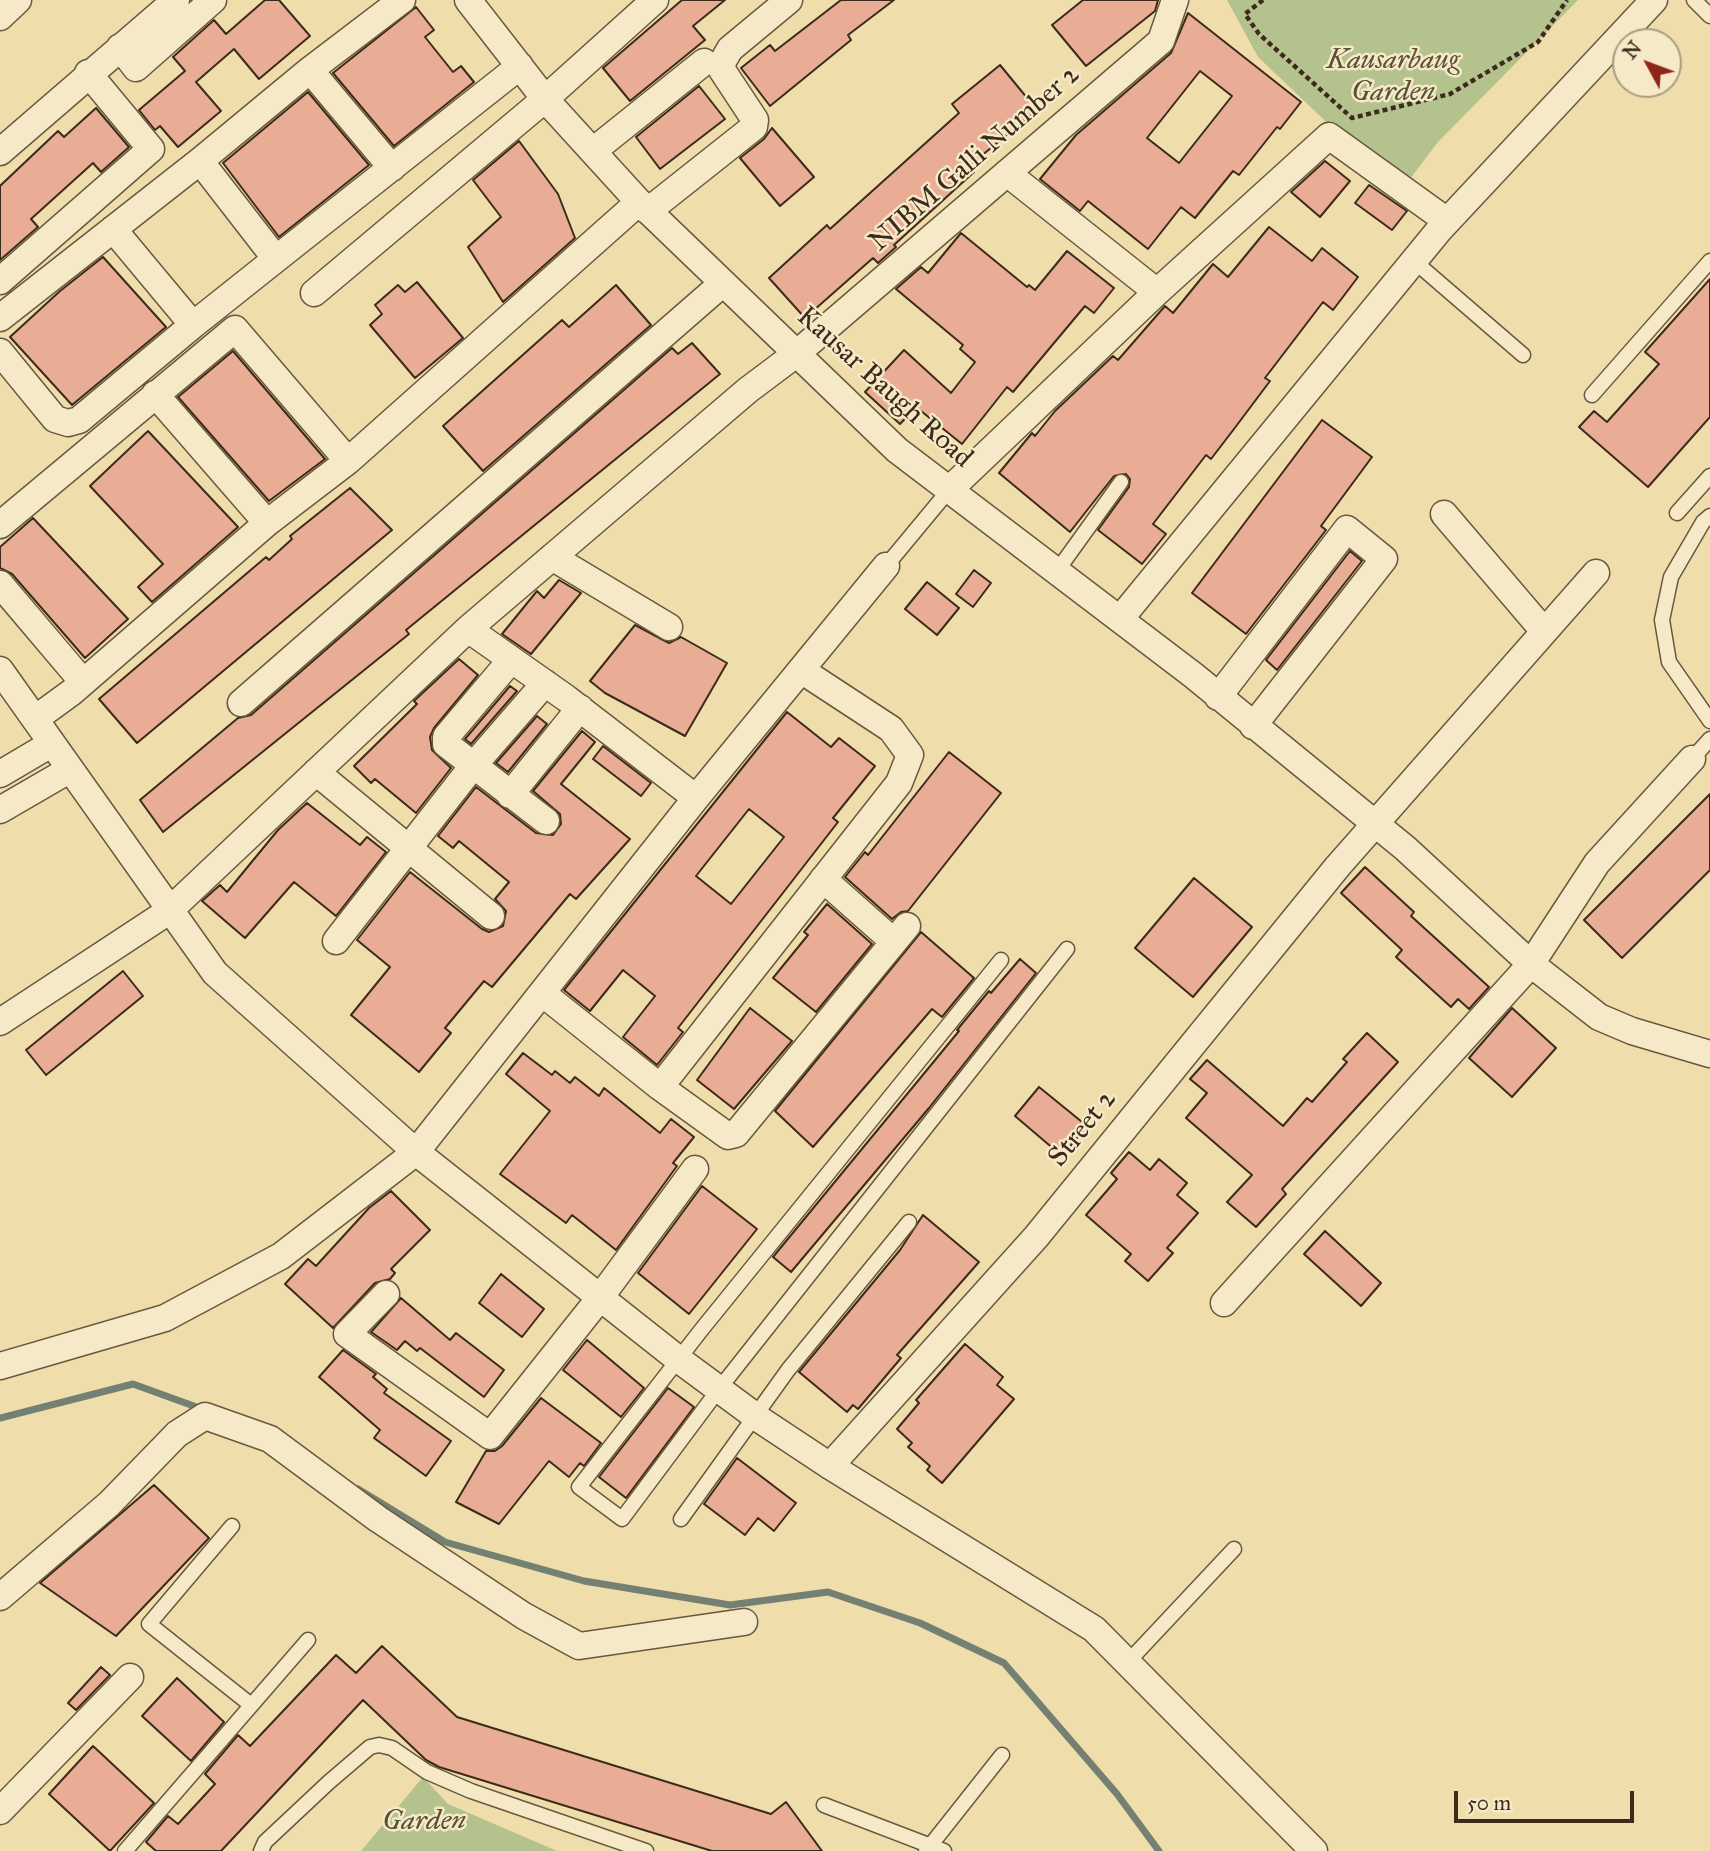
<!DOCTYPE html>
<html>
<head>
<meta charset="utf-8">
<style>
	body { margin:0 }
	#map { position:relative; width:1710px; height:1851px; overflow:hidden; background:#efddab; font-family:"IM FELL Great Primer",serif }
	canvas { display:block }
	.north { position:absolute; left:1612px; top:28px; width:70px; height:70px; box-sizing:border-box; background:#f5e9c8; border:2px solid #ab9d82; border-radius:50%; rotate:311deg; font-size:19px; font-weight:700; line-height:28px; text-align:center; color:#3c2b1a }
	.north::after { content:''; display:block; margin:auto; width:24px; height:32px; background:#8f2418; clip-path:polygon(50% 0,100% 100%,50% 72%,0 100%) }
	.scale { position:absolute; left:1454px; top:1791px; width:180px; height:32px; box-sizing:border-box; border:4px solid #3c2b1a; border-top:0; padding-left:9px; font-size:21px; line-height:24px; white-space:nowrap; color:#3c2b1a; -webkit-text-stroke:5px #f5e9c8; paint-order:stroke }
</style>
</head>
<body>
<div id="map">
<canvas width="1710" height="1851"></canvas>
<div class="north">N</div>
<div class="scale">50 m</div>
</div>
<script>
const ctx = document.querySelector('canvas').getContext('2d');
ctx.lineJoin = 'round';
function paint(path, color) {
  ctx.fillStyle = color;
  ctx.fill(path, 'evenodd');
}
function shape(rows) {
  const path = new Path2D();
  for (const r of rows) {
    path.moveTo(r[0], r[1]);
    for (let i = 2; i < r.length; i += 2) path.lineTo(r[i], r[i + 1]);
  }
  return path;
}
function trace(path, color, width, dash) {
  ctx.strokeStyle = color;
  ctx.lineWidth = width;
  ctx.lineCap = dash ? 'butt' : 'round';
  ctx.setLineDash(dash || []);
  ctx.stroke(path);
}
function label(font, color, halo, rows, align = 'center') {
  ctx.font = font + ' "IM FELL Great Primer",serif';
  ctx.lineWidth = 5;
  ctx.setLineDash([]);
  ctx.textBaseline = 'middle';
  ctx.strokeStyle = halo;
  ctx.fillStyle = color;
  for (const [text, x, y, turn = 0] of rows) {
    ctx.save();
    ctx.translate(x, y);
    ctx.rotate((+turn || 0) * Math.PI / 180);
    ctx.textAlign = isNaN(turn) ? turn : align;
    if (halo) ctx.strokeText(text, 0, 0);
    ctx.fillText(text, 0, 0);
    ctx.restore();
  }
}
paint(shape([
	[1227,0,1578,0,1438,142,1400,192,1258,57],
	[423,1777,448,1804,557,1851,361,1851]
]), '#b4c28d');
trace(shape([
	[0,1418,133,1384,202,1409],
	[358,1489,445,1542,584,1581,730,1605,828,1592,920,1623,1004,1663,1117,1794,1159,1851]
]), '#748172', 7);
const building = shape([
	[265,0,279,0,310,36,259,79,234,49,196,82,221,111,178,147,160,126,155,130,139,110,185,71,173,57,214,20,226,34,265,0],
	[682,0,725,0,693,26,705,40,630,101,603,68,682,0],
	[841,0,894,0,848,35,851,40,770,106,741,68,770,45,775,51,841,0],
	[1083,0,1158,0,1155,11,1086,66,1052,25,1083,0],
	[416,7,434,30,425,37,453,72,461,66,474,82,394,146,333,73,416,7],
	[1188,13,1301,102,1280,129,1277,127,1239,175,1233,171,1195,218,1181,207,1148,249,1088,201,1080,211,1040,179,1076,135,1171,53,1188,13],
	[1200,71,1232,96,1179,163,1147,138,1200,71],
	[1000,65,1037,110,969,166,974,172,894,245,896,247,878,263,873,258,805,318,769,278,827,225,830,229,959,113,952,104,1000,65],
	[699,86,725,119,660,169,636,137,699,86],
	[308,92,369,165,279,237,223,163,308,92],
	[96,108,129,147,101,172,93,163,31,219,38,227,0,260,0,186,58,131,64,137,96,108],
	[772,128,814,177,780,206,740,158,764,139,772,128],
	[519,141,558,194,575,238,503,302,468,247,501,217,473,180,519,141],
	[1325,161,1350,181,1320,217,1291,192,1325,161],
	[1369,185,1407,211,1392,230,1355,203,1369,185],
	[1269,227,1312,261,1322,248,1358,277,1333,310,1323,302,1265,378,1270,381,1234,429,1211,459,1206,455,1153,524,1166,534,1142,564,1098,530,1129,487,1130,479,1126,474,1114,476,1070,532,999,473,1032,433,1035,436,1055,411,1113,356,1118,360,1165,306,1173,313,1213,264,1228,277,1269,227],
	[961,233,1027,287,1029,285,1035,290,1067,251,1114,288,1094,313,1085,306,1013,392,1007,387,962,444,916,407,900,424,865,392,904,350,951,393,975,362,960,349,963,345,896,289,921,267,928,273,961,233],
	[103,257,166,327,72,405,10,337,60,291,103,257],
	[1710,279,1710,417,1648,487,1579,427,1594,411,1607,422,1659,364,1645,352,1710,279],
	[417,282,463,338,415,378,370,325,382,314,375,305,398,285,405,292,417,282],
	[616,285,651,325,483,471,443,426,562,320,569,327,616,285],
	[692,343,720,374,406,630,409,634,163,832,140,800,238,718,251,715,672,348,678,354,692,343],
	[233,351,325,459,269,501,178,397,233,351],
	[1322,420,1372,457,1321,526,1326,530,1246,634,1192,593,1322,420],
	[148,431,238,527,152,602,138,587,163,564,90,486,148,431],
	[350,488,392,530,137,743,99,699,266,557,269,560,292,539,290,536,350,488],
	[33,518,128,619,85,658,12,574,0,568,0,547,33,518],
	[1350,551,1362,561,1277,670,1266,660,1350,551],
	[974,570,991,583,973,607,956,594,974,570],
	[559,580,581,593,531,654,502,634,537,591,544,598,559,580],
	[927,582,959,608,937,635,905,609,927,582],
	[635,625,669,643,681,637,727,663,685,736,605,693,590,681,635,625],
	[459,659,478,675,434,728,430,737,432,750,451,768,416,813,375,779,371,783,354,766,417,704,414,701,459,659],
	[510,686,517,691,471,744,465,739,510,686],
	[787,712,831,747,839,738,875,766,833,818,838,822,678,1028,683,1032,657,1065,623,1037,655,996,623,970,590,1011,564,990,787,712],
	[749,809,784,837,731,904,696,876,749,809],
	[537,716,547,724,508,772,496,763,537,716],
	[582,731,595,742,561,784,630,839,576,899,570,894,492,987,484,981,445,1028,451,1033,419,1072,351,1015,390,967,357,940,410,872,482,929,489,932,503,926,506,911,495,899,509,882,459,841,453,848,438,836,476,787,536,833,553,835,561,824,560,814,533,791,582,731],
	[603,746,651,783,641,796,593,759,603,746],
	[949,752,1001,793,908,911,901,912,892,919,845,877,865,852,868,855,949,752],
	[1710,794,1710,870,1622,958,1584,920,1710,794],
	[307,803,360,845,367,837,386,852,336,916,294,882,245,938,202,901,220,885,227,892,278,830,307,803],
	[1365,867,1414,912,1411,916,1489,987,1469,1009,1458,999,1451,1007,1396,957,1402,950,1341,893,1365,867],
	[1194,878,1252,927,1193,997,1135,948,1194,878],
	[827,904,872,944,816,1012,773,978,808,935,804,932,827,904],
	[921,932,974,978,942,1017,932,1009,813,1147,775,1111,921,932],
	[1020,959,1036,973,929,1108,791,1272,773,1257,959,1031,957,1030,989,991,991,993,1020,959],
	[123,971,143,996,46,1075,26,1050,123,971],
	[750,1008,792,1041,734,1109,697,1080,750,1008],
	[1512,1008,1556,1048,1512,1097,1469,1058,1512,1008],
	[1367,1033,1398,1062,1282,1189,1286,1194,1256,1227,1227,1202,1252,1175,1186,1118,1207,1093,1190,1079,1207,1060,1283,1126,1307,1098,1312,1102,1347,1062,1343,1059,1367,1033],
	[523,1053,552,1075,555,1071,570,1083,575,1077,599,1096,604,1088,660,1133,671,1119,694,1137,673,1163,677,1166,616,1250,572,1215,566,1223,500,1174,550,1111,506,1074,523,1053],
	[1039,1087,1087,1126,1062,1156,1015,1116,1039,1087],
	[1129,1152,1150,1170,1159,1159,1187,1183,1177,1195,1198,1213,1167,1248,1173,1253,1148,1281,1125,1261,1131,1254,1086,1215,1117,1179,1111,1173,1129,1152],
	[702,1186,757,1229,689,1314,638,1273,702,1186],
	[391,1191,430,1230,391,1269,395,1273,390,1279,375,1283,333,1328,285,1284,308,1259,316,1266,369,1208,391,1191],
	[923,1215,979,1262,897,1355,901,1358,858,1409,853,1405,847,1412,799,1372,900,1250,923,1215],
	[1325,1231,1381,1283,1361,1306,1304,1254,1325,1231],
	[501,1274,544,1309,522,1337,479,1303,501,1274],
	[401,1298,450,1340,456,1333,504,1370,484,1397,420,1348,417,1351,405,1341,397,1350,371,1332,401,1298],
	[587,1340,644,1388,621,1417,563,1370,587,1340],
	[965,1344,1003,1377,997,1385,1014,1399,942,1483,927,1470,930,1466,908,1447,912,1443,897,1429,919,1403,916,1400,965,1344],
	[343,1350,376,1374,373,1377,387,1389,384,1393,451,1441,426,1476,374,1438,380,1430,319,1377,343,1350],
	[668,1388,694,1407,626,1498,599,1477,668,1388],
	[541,1398,601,1443,584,1466,580,1463,569,1477,549,1461,499,1524,456,1502,486,1451,495,1451,502,1446,541,1398],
	[737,1458,796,1503,774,1531,758,1518,745,1535,704,1504,737,1458],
	[154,1485,209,1538,116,1636,40,1583,154,1485],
	[382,1646,457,1717,771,1814,786,1802,822,1851,712,1851,439,1767,426,1760,363,1700,221,1851,156,1851,146,1842,168,1816,178,1824,215,1784,205,1774,238,1735,250,1746,336,1655,356,1673,382,1646],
	[101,1667,110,1675,76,1710,68,1703,101,1667],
	[177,1678,224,1722,191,1761,142,1716,177,1678],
	[93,1746,154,1803,110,1851,49,1794,93,1746]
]);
paint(building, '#e9ac94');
trace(building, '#3c2b1a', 2);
const lane = shape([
	[1694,0,1710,16],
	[1414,261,1523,355],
	[1592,395,1710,261],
	[1677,513,1710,476],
	[1710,516,1703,522,1671,577,1662,620,1669,662,1710,721],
	[886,566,949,490],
	[1057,571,1121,482],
	[1692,759,1710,739],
	[1001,960,702,1329,579,1487,622,1519,719,1389,1067,949],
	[681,1519,788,1370,909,1222],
	[232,1526,149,1624,251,1705],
	[1127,1663,1234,1549],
	[824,1805,944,1851],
	[125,1851,308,1640],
	[261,1851,265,1842,329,1782,370,1747,379,1745,392,1748,427,1772,471,1791,646,1851],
	[926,1851,1002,1755]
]);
const street = shape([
	[468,0,545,99,638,201,897,450,1193,675,1405,848,1531,964,1599,1017,1632,1031,1710,1054],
	[0,17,18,0],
	[120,47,136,68,213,0],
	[310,70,392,168],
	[593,151,704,62],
	[0,152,176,0],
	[1007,173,1157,292],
	[648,211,754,127,755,120,722,70,723,61,730,49,789,0],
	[276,259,520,66],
	[0,281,151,149,88,73],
	[314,293,545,99,655,0],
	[0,318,200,161,310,70,402,0],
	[193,325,276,259,200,161],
	[0,352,55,419,68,423,79,420,193,325,113,229],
	[155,394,267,523],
	[949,490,1157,292,1329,136,1447,221],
	[1444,514,1543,630],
	[0,525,235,329,348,461],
	[552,557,669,627],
	[0,584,83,682],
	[1120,619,1440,229,1654,0],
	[468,629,566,698,696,798],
	[511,660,446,737,446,744,546,821],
	[0,670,215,973,416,1152,678,1359,762,1421,830,1466,1094,1629,1314,1851],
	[801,670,891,729,910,755,899,783,660,1087,728,1136,736,1134,907,926],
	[1218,697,1347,529,1384,559,1253,726],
	[241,703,723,283],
	[35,719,72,692,267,523,348,461,639,202],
	[316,772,491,916],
	[0,774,51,744],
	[510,795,580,708],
	[0,810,69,770],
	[823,879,893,941],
	[336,941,472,767,545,683],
	[542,993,660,1087],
	[0,1022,169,911,468,629,748,390,796,354,1161,41,1175,0],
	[386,1294,347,1334,490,1436,599,1299,695,1169],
	[1224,1303,1531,964,1597,863,1692,759],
	[0,1366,165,1318,281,1256,416,1152,696,798,886,566],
	[830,1466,1036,1237,1338,866,1596,573],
	[0,1597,109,1504,177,1434,205,1416,270,1439,378,1519,524,1616,579,1646,744,1622],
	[0,1811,130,1677]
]);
trace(lane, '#69583e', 17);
trace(street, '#69583e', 29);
trace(shape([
	[1263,0,1245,14,1259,34,1352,118,1450,94,1538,42,1567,0]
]), '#3c2b1a', 4.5, [5, 3.5]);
trace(lane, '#f5e9c8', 14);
trace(street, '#f5e9c8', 26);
label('italic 28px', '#5a5137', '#f5e9c8', [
	["Kausarbaug",1393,61],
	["Garden",1393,93],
	["Garden",424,1822]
]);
label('28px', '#3c2b1a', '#f5e9c8', [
	["NIBM Galli Number 2",975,159,-41],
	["Kausar Baugh Road",884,388,42],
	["Street 2",1083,1129,-51]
]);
</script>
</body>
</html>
